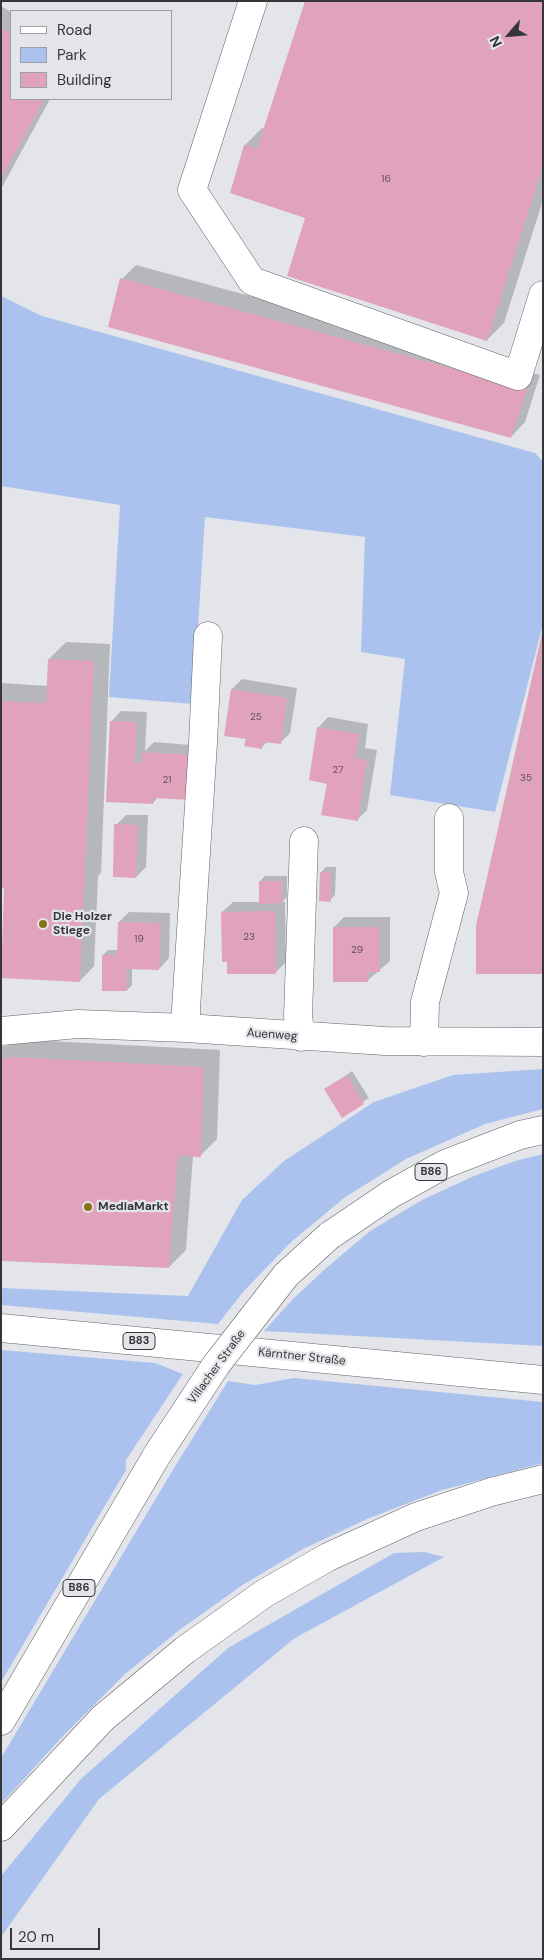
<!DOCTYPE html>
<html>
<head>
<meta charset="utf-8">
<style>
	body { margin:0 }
	#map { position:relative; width:544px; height:1960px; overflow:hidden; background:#e3e5ea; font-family:"DM Sans",sans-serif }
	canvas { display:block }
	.frame { position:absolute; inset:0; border:2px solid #363638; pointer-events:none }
	.legend { position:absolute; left:10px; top:10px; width:162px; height:90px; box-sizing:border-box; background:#e3e5ea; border:1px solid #9e9fa3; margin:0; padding:6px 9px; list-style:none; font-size:15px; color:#363638 }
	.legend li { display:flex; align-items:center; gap:10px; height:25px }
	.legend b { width:25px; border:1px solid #9e9fa3 }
	.north { position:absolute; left:484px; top:10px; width:50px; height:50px; -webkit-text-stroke:4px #e3e5ea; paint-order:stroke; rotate:243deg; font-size:14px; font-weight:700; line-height:20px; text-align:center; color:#363638 }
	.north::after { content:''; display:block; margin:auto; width:18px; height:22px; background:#363638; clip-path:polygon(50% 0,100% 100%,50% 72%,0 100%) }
	.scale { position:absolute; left:10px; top:1928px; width:90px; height:22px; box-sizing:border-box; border:2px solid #363638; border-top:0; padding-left:6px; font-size:15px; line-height:18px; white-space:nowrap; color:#363638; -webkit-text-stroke:4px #e3e5ea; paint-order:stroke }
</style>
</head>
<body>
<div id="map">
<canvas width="544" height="1960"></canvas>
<div class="frame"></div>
<ul class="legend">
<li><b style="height:6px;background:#fff"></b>Road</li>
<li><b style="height:14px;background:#abc2ee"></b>Park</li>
<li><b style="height:14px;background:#e1a2bb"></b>Building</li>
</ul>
<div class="north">N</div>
<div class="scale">20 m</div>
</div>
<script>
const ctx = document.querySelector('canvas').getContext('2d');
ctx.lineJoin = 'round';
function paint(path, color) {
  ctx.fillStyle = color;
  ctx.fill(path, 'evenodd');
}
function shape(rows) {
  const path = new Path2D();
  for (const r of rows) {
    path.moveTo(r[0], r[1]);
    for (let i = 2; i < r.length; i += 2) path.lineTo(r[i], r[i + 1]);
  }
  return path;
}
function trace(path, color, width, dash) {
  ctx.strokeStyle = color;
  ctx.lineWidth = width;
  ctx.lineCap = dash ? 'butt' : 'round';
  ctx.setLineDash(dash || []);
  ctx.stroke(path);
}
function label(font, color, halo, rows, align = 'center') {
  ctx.font = font + ' "DM Sans",sans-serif';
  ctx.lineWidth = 4.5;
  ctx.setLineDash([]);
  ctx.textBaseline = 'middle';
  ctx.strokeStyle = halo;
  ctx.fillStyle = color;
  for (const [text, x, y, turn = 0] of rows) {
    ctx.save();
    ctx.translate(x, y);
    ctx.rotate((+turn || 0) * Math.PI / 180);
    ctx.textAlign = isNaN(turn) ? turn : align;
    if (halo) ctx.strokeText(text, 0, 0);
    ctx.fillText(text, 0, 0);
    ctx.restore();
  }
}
paint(shape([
	[1,296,42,316,535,453,543,462,543,624,495,812,390,795,405,659,361,652,365,537,205,517,193,704,109,697,120,505,1,486],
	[543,1069,543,1109,485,1124,406,1159,344,1198,290,1243,243,1292,218,1324,1,1305,1,1288,188,1296,242,1200,284,1161,374,1102,453,1075],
	[543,1154,543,1346,264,1331,293,1299,324,1270,370,1231,422,1200,474,1176,515,1161],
	[1,1350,155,1363,183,1374,126,1460,126,1470,1,1682],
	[294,1378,543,1402,543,1463,442,1490,367,1519,303,1549,244,1584,178,1631,125,1674,63,1736,1,1804,1,1758,174,1468,228,1381,255,1385],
	[425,1552,444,1557,295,1638,99,1799,1,1937,1,1876,81,1779,228,1648,394,1553]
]), '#abc2ee');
paint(shape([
	[543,1,543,200,504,323,487,340,307,217,231,192,245,145,262,128,265,129],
	[1,6,11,12,11,99,50,99,1,189],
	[136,265,540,375,525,422,511,437,122,279],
	[543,635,543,973,477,926],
	[66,642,110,644,101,873,98,876,94,966,80,981,6,889,1,887,1,683,48,686,49,659],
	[242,679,297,688,290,733,280,743,268,741,262,747,247,738,232,689],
	[121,711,147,712,145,751,154,742,203,746,153,803,111,722],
	[328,717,368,724,365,748,377,750,367,810,357,820,328,783,318,728],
	[126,815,148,815,146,867,136,877,116,825],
	[326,867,336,867,335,895,330,900,321,872],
	[265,876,287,876,287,897,282,902,285,902,286,962,276,972,222,912,233,902,260,902,260,881],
	[129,912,170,913,169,958,159,969,132,968,132,985,127,990,103,955,108,950,119,950,119,922],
	[344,917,390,917,390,961,367,981,334,927],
	[30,1040,220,1050,217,1139,200,1156,193,1156,186,1250,169,1267,1,1260,1,1047],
	[352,1071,369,1098,342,1116,326,1089]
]), '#0003');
paint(shape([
	[305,1,543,1,543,166,487,341,287,276,305,218,230,193,244,145,257,149],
	[1,28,11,33,11,99,44,99,1,179],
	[120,278,527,389,511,438,108,327],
	[542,633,543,974,476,974,476,926],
	[48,659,94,661,80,982,1,978,4,888,1,888,1,701,46,703],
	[231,689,287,698,281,744,263,742,262,749,244,746,246,739,224,736],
	[110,721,137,722,135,763,142,763,142,752,194,755,191,800,153,798,153,804,106,802],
	[317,727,359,734,355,758,367,760,358,821,321,815,327,784,309,780],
	[114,824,138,825,136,878,113,877],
	[320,872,331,872,331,902,319,901],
	[259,881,282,881,282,903,259,904],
	[275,911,276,974,227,974,227,962,222,962,221,912],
	[118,922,161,923,159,970,127,969,127,991,102,991,102,955,117,955],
	[333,927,380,927,380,972,368,972,368,982,333,982],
	[13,1057,204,1067,201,1157,178,1156,169,1268,1,1261,1,1059],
	[347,1075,364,1104,342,1118,324,1089]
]), '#e1a2bb');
const minor = shape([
	[253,1,192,190,252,281,518,376,543,295],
	[186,1028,186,1009,203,743,208,636],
	[1,1031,78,1024,186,1028,385,1041,543,1042],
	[301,1037,298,1016,304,841],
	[424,1042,425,1002,454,893,449,872,449,818]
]);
const major = shape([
	[329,1236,391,1194,445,1164,520,1135,543,1130],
	[1,1328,543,1380],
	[1,1721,157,1455],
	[1,1827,103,1718,185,1650,265,1593,328,1557,416,1517,491,1492,543,1479]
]);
trace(minor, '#616366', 29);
trace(major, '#616366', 29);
trace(minor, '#fff', 28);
trace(major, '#fff', 28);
const majorBridge = shape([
	[157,1455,216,1365,286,1275,329,1236]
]);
trace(majorBridge, '#616366', 29, []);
trace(majorBridge, '#fff', 28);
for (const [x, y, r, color] of [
	[43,924,5,"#877315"],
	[88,1207,5,"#877315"]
]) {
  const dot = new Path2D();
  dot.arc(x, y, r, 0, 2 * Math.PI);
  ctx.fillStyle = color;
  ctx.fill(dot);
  trace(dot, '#e3e5ea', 2);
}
label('10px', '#615159', null, [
	["16",386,179],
	["25",256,717],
	["27",338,770],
	["35",526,778],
	["21",167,780],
	["23",249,937],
	["19",139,939],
	["29",357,950]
]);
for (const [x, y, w] of [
	[431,1172,32],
	[139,1341,32],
	[79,1588,32]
]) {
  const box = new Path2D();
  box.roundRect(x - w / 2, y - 8.5, w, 17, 4);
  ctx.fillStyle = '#e3e5ea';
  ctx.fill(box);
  trace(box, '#363638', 1);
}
label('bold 11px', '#363638', null, [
	["B86",431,1172],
	["B83",139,1341],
	["B86",79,1588]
]);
label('bold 12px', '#363638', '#e3e5ea', [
	["Die Holzer",53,917],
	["Stiege",53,931],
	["MediaMarkt",98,1207]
], 'left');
label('12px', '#363638', '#e3e5ea', [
	["Auenweg",272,1035,4],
	["Kärntner Straße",302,1357,6],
	["Villacher Straße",217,1367,-54]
]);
</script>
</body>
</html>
